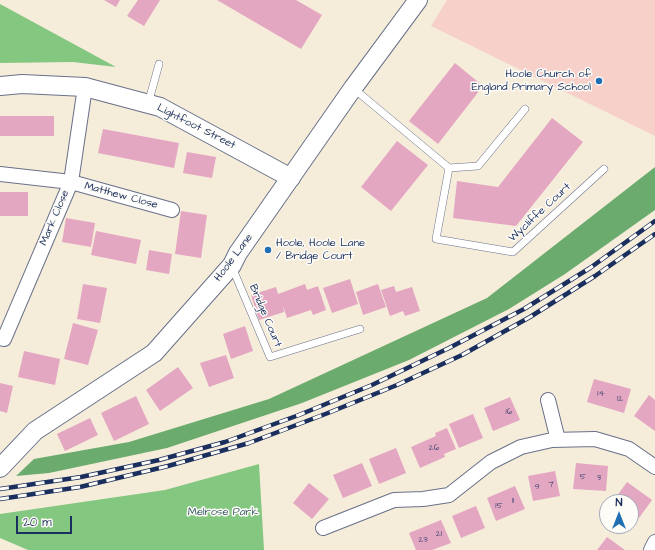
<!DOCTYPE html>
<html>
<head>
<meta charset="utf-8">
<style>
	body { margin:0 }
	#map { position:relative; width:655px; height:550px; overflow:hidden; background:#f6ecda; font-family:"Architects Daughter",sans-serif }
	canvas { display:block }
	.north { position:absolute; left:599px; top:494px; width:40px; height:40px; box-sizing:border-box; background:#fdfcf7; border:1px solid #a3aaba; border-radius:50%; rotate:0deg; font-size:11px; font-weight:700; line-height:16px; text-align:center; color:#1b2f5e }
	.north::after { content:''; display:block; margin:auto; width:14px; height:18px; background:#1f6fb2; clip-path:polygon(50% 0,100% 100%,50% 72%,0 100%) }
	.scale { position:absolute; left:16px; top:516px; width:56px; height:18px; box-sizing:border-box; border:2px solid #1b2f5e; border-top:0; padding-left:5px; font-size:12px; line-height:14px; white-space:nowrap; color:#1b2f5e; -webkit-text-stroke:3px #fdfcf7; paint-order:stroke }
</style>
</head>
<body>
<div id="map">
<canvas width="655" height="550"></canvas>
<div class="north">N</div>
<div class="scale">20 m</div>
</div>
<script>
const ctx = document.querySelector('canvas').getContext('2d');
ctx.lineJoin = 'round';
function paint(path, color) {
  ctx.fillStyle = color;
  ctx.fill(path, 'evenodd');
}
function shape(rows) {
  const path = new Path2D();
  for (const r of rows) {
    path.moveTo(r[0], r[1]);
    for (let i = 2; i < r.length; i += 2) path.lineTo(r[i], r[i + 1]);
  }
  return path;
}
function trace(path, color, width, dash) {
  ctx.strokeStyle = color;
  ctx.lineWidth = width;
  ctx.lineCap = dash ? 'butt' : 'round';
  ctx.setLineDash(dash || []);
  ctx.stroke(path);
}
function label(font, color, halo, rows, align = 'center') {
  ctx.font = font + ' "Architects Daughter",sans-serif';
  ctx.lineWidth = 3;
  ctx.setLineDash([]);
  ctx.textBaseline = 'middle';
  ctx.strokeStyle = halo;
  ctx.fillStyle = color;
  for (const [text, x, y, turn = 0] of rows) {
    ctx.save();
    ctx.translate(x, y);
    ctx.rotate((+turn || 0) * Math.PI / 180);
    ctx.textAlign = isNaN(turn) ? turn : align;
    if (halo) ctx.strokeText(text, 0, 0);
    ctx.fillText(text, 0, 0);
    ctx.restore();
  }
}
paint(shape([
	[447,0,655,0,655,136,431,26]
]), '#f7d0ca');
paint(shape([
	[0,4,116,67,73,62,0,63],
	[259,464,264,550,28,550,0,538,0,514,165,490]
]), '#84c780');
paint(shape([
	[655,167,655,210,565,274,509,309,409,360,302,403,167,448,49,473,16,476,34,459,129,442,269,399,487,298]
]), '#6bac6e');
paint(shape([
	[104,0,120,0,116,7],
	[138,0,160,0,144,26,127,16],
	[217,0,296,0,322,15,301,49],
	[455,63,483,86,438,144,409,121],
	[0,116,54,116,54,136,0,136],
	[552,118,583,142,516,226,453,218,457,181,498,187],
	[103,129,179,143,174,168,98,153],
	[397,141,428,165,391,211,361,187],
	[187,152,216,157,212,178,183,173],
	[0,192,28,192,28,216,0,216],
	[181,211,207,215,201,258,175,254],
	[66,218,95,223,91,247,62,242],
	[96,231,141,240,136,264,91,255],
	[149,250,172,254,169,274,146,270],
	[350,279,358,304,332,313,323,288],
	[83,284,107,288,100,323,77,319],
	[305,284,307,290,318,286,326,310,313,315,311,310,287,318,283,306,284,312,259,320,251,295,276,287,278,294],
	[378,284,386,307,363,315,356,292],
	[394,286,396,292,412,287,420,311,405,316,403,311,390,316,381,290],
	[73,323,98,330,88,365,64,359],
	[245,326,253,351,231,359,223,334],
	[24,351,60,359,55,385,18,377],
	[226,355,234,378,209,387,200,363],
	[178,367,193,388,160,411,146,390],
	[594,379,631,389,624,413,587,402],
	[0,383,13,386,7,413,0,411],
	[649,395,655,400,655,431,634,416],
	[136,396,149,424,114,441,101,413],
	[510,397,520,420,493,431,484,408],
	[473,414,483,438,459,448,449,424],
	[90,418,98,435,65,451,57,434],
	[447,428,456,449,444,454,445,457,420,468,411,447,436,436,435,433],
	[396,448,406,473,379,484,369,459],
	[362,463,372,486,343,498,333,475],
	[576,463,608,466,606,491,573,489],
	[555,471,560,496,533,501,528,476],
	[627,482,652,500,639,518,631,512,631,502,616,502,614,500],
	[309,483,329,499,312,519,293,503],
	[515,486,525,509,496,521,487,498],
	[476,506,485,528,461,538,452,516],
	[441,520,451,543,432,550,416,550,409,533],
	[607,537,625,550,597,550]
]), '#e4a7c2');
const service = shape([
	[353,88,449,168,436,239,513,252,604,169],
	[148,104,159,64],
	[449,168,478,166,525,109],
	[232,267,270,357,360,329]
]);
const minor = shape([
	[0,174,71,182,172,210],
	[0,338,4,339,71,182,85,87],
	[548,400,558,440],
	[323,528,394,500,423,499,449,495,491,462,521,447,552,440,595,439,629,449,655,467],
	[651,550,655,542]
]);
const tertiary = shape([
	[0,86,22,84,85,87,160,107,291,178],
	[0,468,35,431,154,353,232,265,238,253,353,88,418,0]
]);
trace(service, '#687189', 8);
trace(minor, '#687189', 16);
trace(tertiary, '#687189', 20);
trace(service, '#fff', 7);
trace(minor, '#fff', 14);
trace(tertiary, '#fff', 18);
const rail = shape([
	[0,489,81,477,159,460,225,442,299,415,372,385,449,348,524,309,590,268,655,221],
	[0,499,80,487,168,466,249,443,328,413,397,385,462,355,530,317,595,276,655,234]
]);
trace(rail, '#1b2f5e', 4.5);
trace(rail, '#fdfcf7', 3, [9]);
for (const [x, y, r, color] of [
	[599,81,4,"#1f6fb2"],
	[268,250,4,"#1f6fb2"]
]) {
  const dot = new Path2D();
  dot.arc(x, y, r, 0, 2 * Math.PI);
  ctx.fillStyle = color;
  ctx.fill(dot);
  trace(dot, '#fdfcf7', 1.5);
}
label('9px', '#4d4d77', null, [
	["14",601,394],
	["12",620,399],
	["16",509,412],
	["26",434,448],
	["5",583,477],
	["3",599,478],
	["7",551,485],
	["9",537,487],
	["11",513,501],
	["15",499,506],
	["21",439,534],
	["23",423,540]
]);
label('11px', '#1b2f5e', '#fdfcf7', [
	["Hoole Church of",591,75],
	["England Primary School",591,88],
	["Hoole, Hoole Lane",276,244,"left"],
	["/ Bridge Court",276,257,"left"]
], 'right');
label('11px', '#1b2f5e', '#fdfcf7', [
	["Lightfoot Street",196,127,27],
	["Matthew Close",121,196,15],
	["Wycliffe Court",540,213,-43],
	["Mark Close",55,218,-67],
	["Hoole Lane",234,258,-53],
	["Bridge Court",265,316,67]
]);
label('11px', '#3a5d68', '#fdfcf7', [
	["Melrose Park",223,513]
]);
</script>
</body>
</html>
